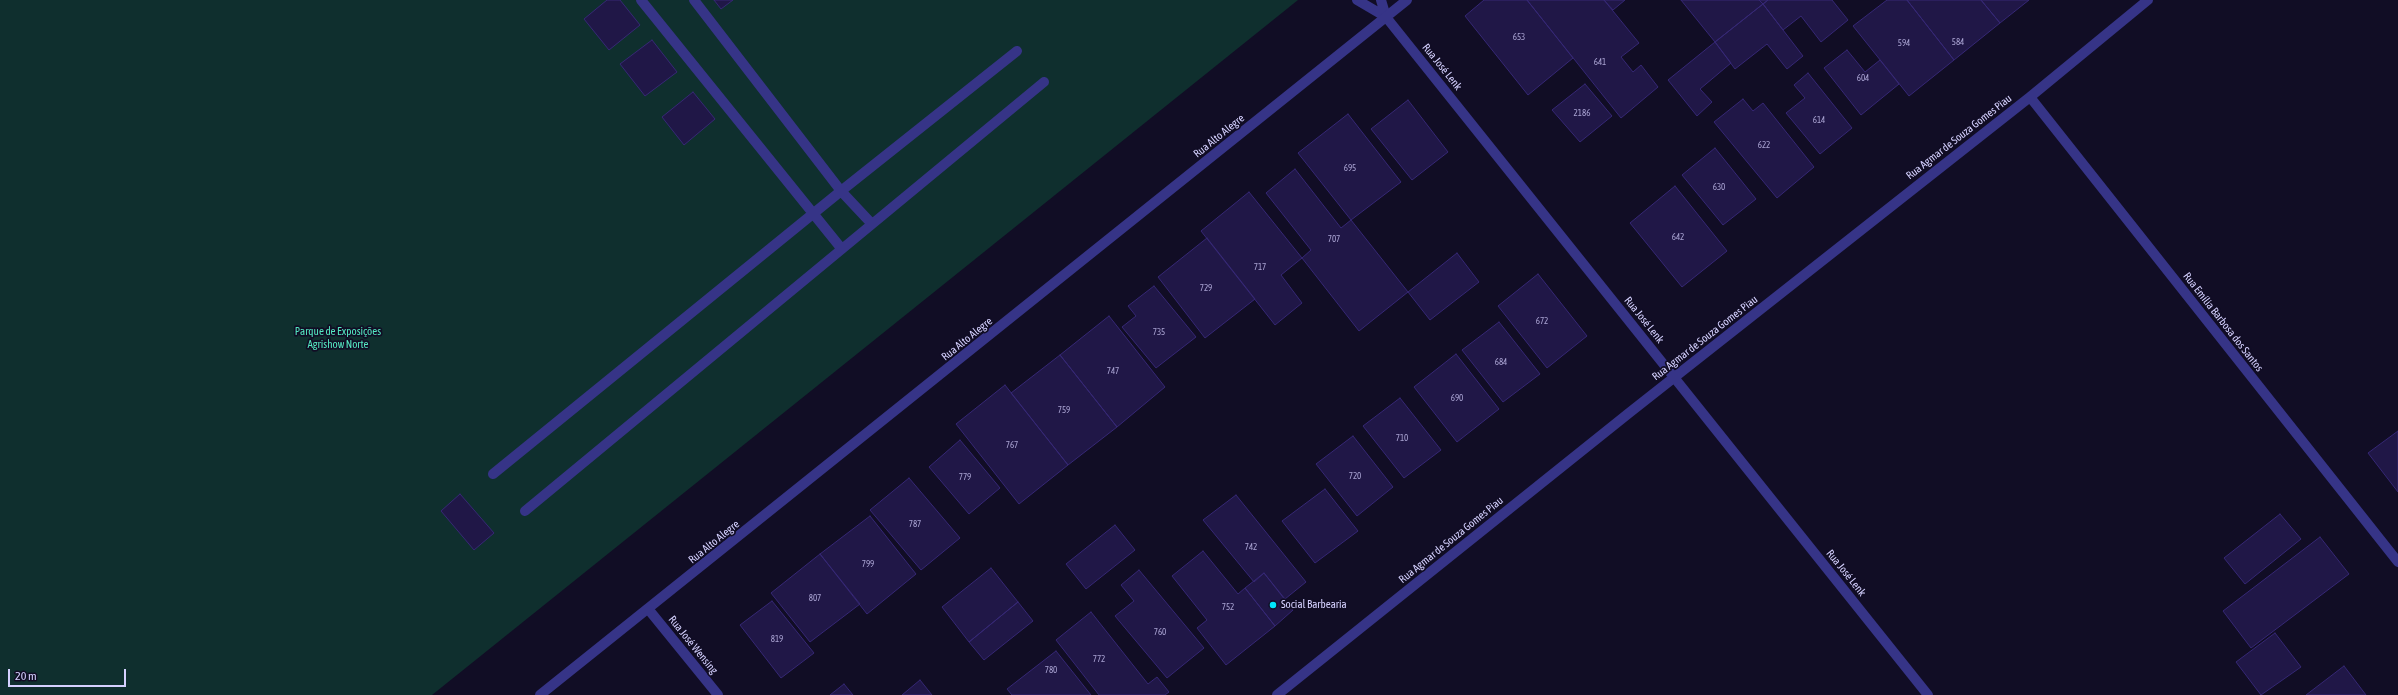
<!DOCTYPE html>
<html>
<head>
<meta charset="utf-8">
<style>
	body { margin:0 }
	#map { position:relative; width:2398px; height:695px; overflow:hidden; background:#110d25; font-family:"Asap Condensed",sans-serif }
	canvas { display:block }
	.scale { position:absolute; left:8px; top:669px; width:118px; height:18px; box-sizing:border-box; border:2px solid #d5d1ff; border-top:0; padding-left:5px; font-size:12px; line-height:14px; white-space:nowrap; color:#d5d1ff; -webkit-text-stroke:3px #110d25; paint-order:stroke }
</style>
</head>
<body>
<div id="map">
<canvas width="2398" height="695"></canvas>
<div class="scale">20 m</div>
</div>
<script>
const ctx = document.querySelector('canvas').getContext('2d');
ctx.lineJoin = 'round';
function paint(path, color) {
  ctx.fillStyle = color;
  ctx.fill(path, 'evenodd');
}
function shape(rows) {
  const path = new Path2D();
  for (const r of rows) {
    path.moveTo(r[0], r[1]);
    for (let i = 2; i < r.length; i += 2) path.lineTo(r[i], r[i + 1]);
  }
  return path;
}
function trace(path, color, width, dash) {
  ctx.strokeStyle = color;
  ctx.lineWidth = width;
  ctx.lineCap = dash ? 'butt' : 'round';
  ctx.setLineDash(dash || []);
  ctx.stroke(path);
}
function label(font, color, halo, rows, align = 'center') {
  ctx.font = font + ' "Asap Condensed",sans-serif';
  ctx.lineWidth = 3.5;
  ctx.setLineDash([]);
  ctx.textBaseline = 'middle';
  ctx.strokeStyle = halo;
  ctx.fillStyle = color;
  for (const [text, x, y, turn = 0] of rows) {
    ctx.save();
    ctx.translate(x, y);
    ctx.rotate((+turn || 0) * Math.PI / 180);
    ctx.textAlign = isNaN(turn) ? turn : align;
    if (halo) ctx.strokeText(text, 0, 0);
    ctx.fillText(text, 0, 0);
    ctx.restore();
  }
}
paint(shape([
	[0,0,1298,0,432,695,0,695]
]), '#0f2f2e');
const building = shape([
	[607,0,620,0,640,25,609,50,584,19,607,0],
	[714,0,733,0,721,9,714,0],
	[1484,0,1527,0,1573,58,1528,95,1465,16,1484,0],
	[1527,0,1604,0,1639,43,1621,57,1633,72,1641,65,1658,87,1621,118,1527,0],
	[1604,0,1625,0,1613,10,1604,0],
	[1681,0,1759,0,1763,4,1715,42,1681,0],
	[1759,0,1768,0,1763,4,1759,0],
	[1768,0,1832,0,1848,20,1821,42,1801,16,1783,30,1763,4,1768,0],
	[1887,0,1907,0,1954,60,1909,96,1853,26,1887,0],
	[1907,0,1981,0,2000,23,1954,60,1907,0],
	[1981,0,2029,0,2000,23,1981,0],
	[1763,4,1803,56,1787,69,1767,44,1735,69,1715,42,1763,4],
	[652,40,677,72,645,96,620,64,652,40],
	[1715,42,1731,63,1700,89,1712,102,1697,116,1668,80,1715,42],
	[1847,50,1865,72,1880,60,1899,84,1861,115,1824,68,1847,50],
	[1808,73,1852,128,1820,154,1786,113,1805,98,1794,85,1808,73],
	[1585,84,1612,116,1580,142,1552,110,1585,84],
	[693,92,715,119,684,145,662,117,693,92],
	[1743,99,1753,111,1763,103,1814,167,1777,198,1714,122,1743,99],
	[1408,100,1448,152,1412,180,1371,129,1408,100],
	[1348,114,1401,182,1351,220,1298,153,1348,114],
	[1715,148,1756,199,1723,225,1682,175,1715,148],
	[1295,169,1341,228,1351,220,1408,292,1359,331,1302,258,1311,250,1266,193,1295,169],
	[1675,186,1727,251,1682,287,1630,223,1675,186],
	[1249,192,1302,258,1281,275,1302,303,1275,325,1201,231,1249,192],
	[1207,238,1255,299,1205,338,1158,277,1207,238],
	[1457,253,1479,282,1430,320,1408,292,1457,253],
	[1538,274,1587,336,1547,368,1498,306,1538,274],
	[1154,286,1196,337,1156,368,1122,327,1136,316,1128,306,1154,286],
	[1109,316,1165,387,1117,427,1060,355,1109,316],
	[1499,322,1540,374,1503,402,1462,350,1499,322],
	[1456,354,1499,409,1457,442,1414,387,1456,354],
	[1060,355,1117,427,1068,465,1011,393,1060,355],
	[1005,385,1068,465,1019,504,956,424,1005,385],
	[1400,398,1441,450,1404,478,1363,426,1400,398],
	[2398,431,2398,492,2368,453,2398,431],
	[1353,436,1393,487,1357,516,1316,464,1353,436],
	[960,440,1000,488,969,514,929,467,960,440],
	[909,478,960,538,921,570,870,510,909,478],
	[1325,489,1358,531,1315,563,1282,521,1325,489],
	[460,494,494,533,474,550,441,511,460,494],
	[1236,495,1306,582,1285,599,1264,573,1254,582,1203,520,1236,495],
	[2280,514,2301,539,2245,584,2224,558,2280,514],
	[870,516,916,574,867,614,820,554,870,516],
	[1115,525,1135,550,1086,589,1066,564,1115,525],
	[2320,537,2349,574,2251,648,2223,611,2320,537],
	[1203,551,1238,594,1245,588,1275,626,1226,665,1197,628,1207,620,1172,576,1203,551],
	[820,554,860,604,810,642,771,593,820,554],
	[991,568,1018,602,969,642,942,607,991,568],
	[1139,570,1204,648,1167,678,1115,616,1134,601,1121,585,1139,570],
	[1264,573,1293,610,1275,626,1245,588,1264,573],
	[772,601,814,653,781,678,740,625,772,601],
	[1018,602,1033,621,984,660,969,642,1018,602],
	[1091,612,1148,684,1157,677,1169,692,1165,695,1099,695,1056,640,1091,612],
	[2275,633,2301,667,2261,695,2236,662,2275,633],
	[1056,651,1091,695,1012,695,1007,689,1056,651],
	[2344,666,2366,695,2306,695,2344,666],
	[920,680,932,695,902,695,920,680],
	[844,684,853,695,830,695,844,684]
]);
paint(building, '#201747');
trace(building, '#362875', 1);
trace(shape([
	[641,0,841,248],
	[694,0,841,191,871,223],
	[1357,0,1386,17],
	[1381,0,1386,17],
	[493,474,841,191,1017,51],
	[525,511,1044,82]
]), '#363487', 10);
trace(shape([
	[1386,17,1928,695],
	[2030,97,2398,562],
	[649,610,718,695],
	[540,695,1407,0],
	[1277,695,1629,413,2030,97,2148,0]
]), '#363487', 10);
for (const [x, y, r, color] of [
	[1273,605,4,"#00e6fc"]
]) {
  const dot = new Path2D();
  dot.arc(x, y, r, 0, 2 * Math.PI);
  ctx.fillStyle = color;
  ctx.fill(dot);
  trace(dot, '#110d25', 1.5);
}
label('9px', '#a8a2d1', null, [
	["653",1519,37],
	["584",1958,42],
	["594",1904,43],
	["641",1600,62],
	["604",1863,78],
	["2186",1582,113],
	["614",1819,120],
	["622",1764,145],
	["695",1350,168],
	["630",1719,187],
	["642",1678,237],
	["707",1334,239],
	["717",1260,267],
	["729",1206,288],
	["672",1542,321],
	["735",1159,332],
	["684",1501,362],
	["747",1113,371],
	["690",1457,398],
	["759",1064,410],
	["710",1402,438],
	["767",1012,445],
	["720",1355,476],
	["779",965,477],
	["787",915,524],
	["742",1251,547],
	["799",868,564],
	["807",815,598],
	["752",1228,607],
	["760",1160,632],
	["819",777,639],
	["772",1099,659],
	["780",1051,670]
]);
label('11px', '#d5d1ff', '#110d25', [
	["Rua José Lenk",1442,67,51],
	["Rua Alto Alegre",1219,136,-39],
	["Rua Agmar de Souza Gomes Piau",1959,137,-38],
	["Rua José Lenk",1644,320,51],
	["Rua Emília Barbosa dos Santos",2223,322,52],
	["Rua Agmar de Souza Gomes Piau",1705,338,-38],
	["Rua Alto Alegre",967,339,-39],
	["Rua Agmar de Souza Gomes Piau",1451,540,-39],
	["Rua Alto Alegre",714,542,-39],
	["Rua José Lenk",1846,573,51],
	["Rua José Wensing",693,645,51]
]);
label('11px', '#54e8c1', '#110d25', [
	["Parque de Exposições",338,332],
	["Agrishow Norte",338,345]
]);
label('11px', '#d5d1ff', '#110d25', [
	["Social Barbearia",1281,605]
], 'left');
</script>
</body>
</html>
